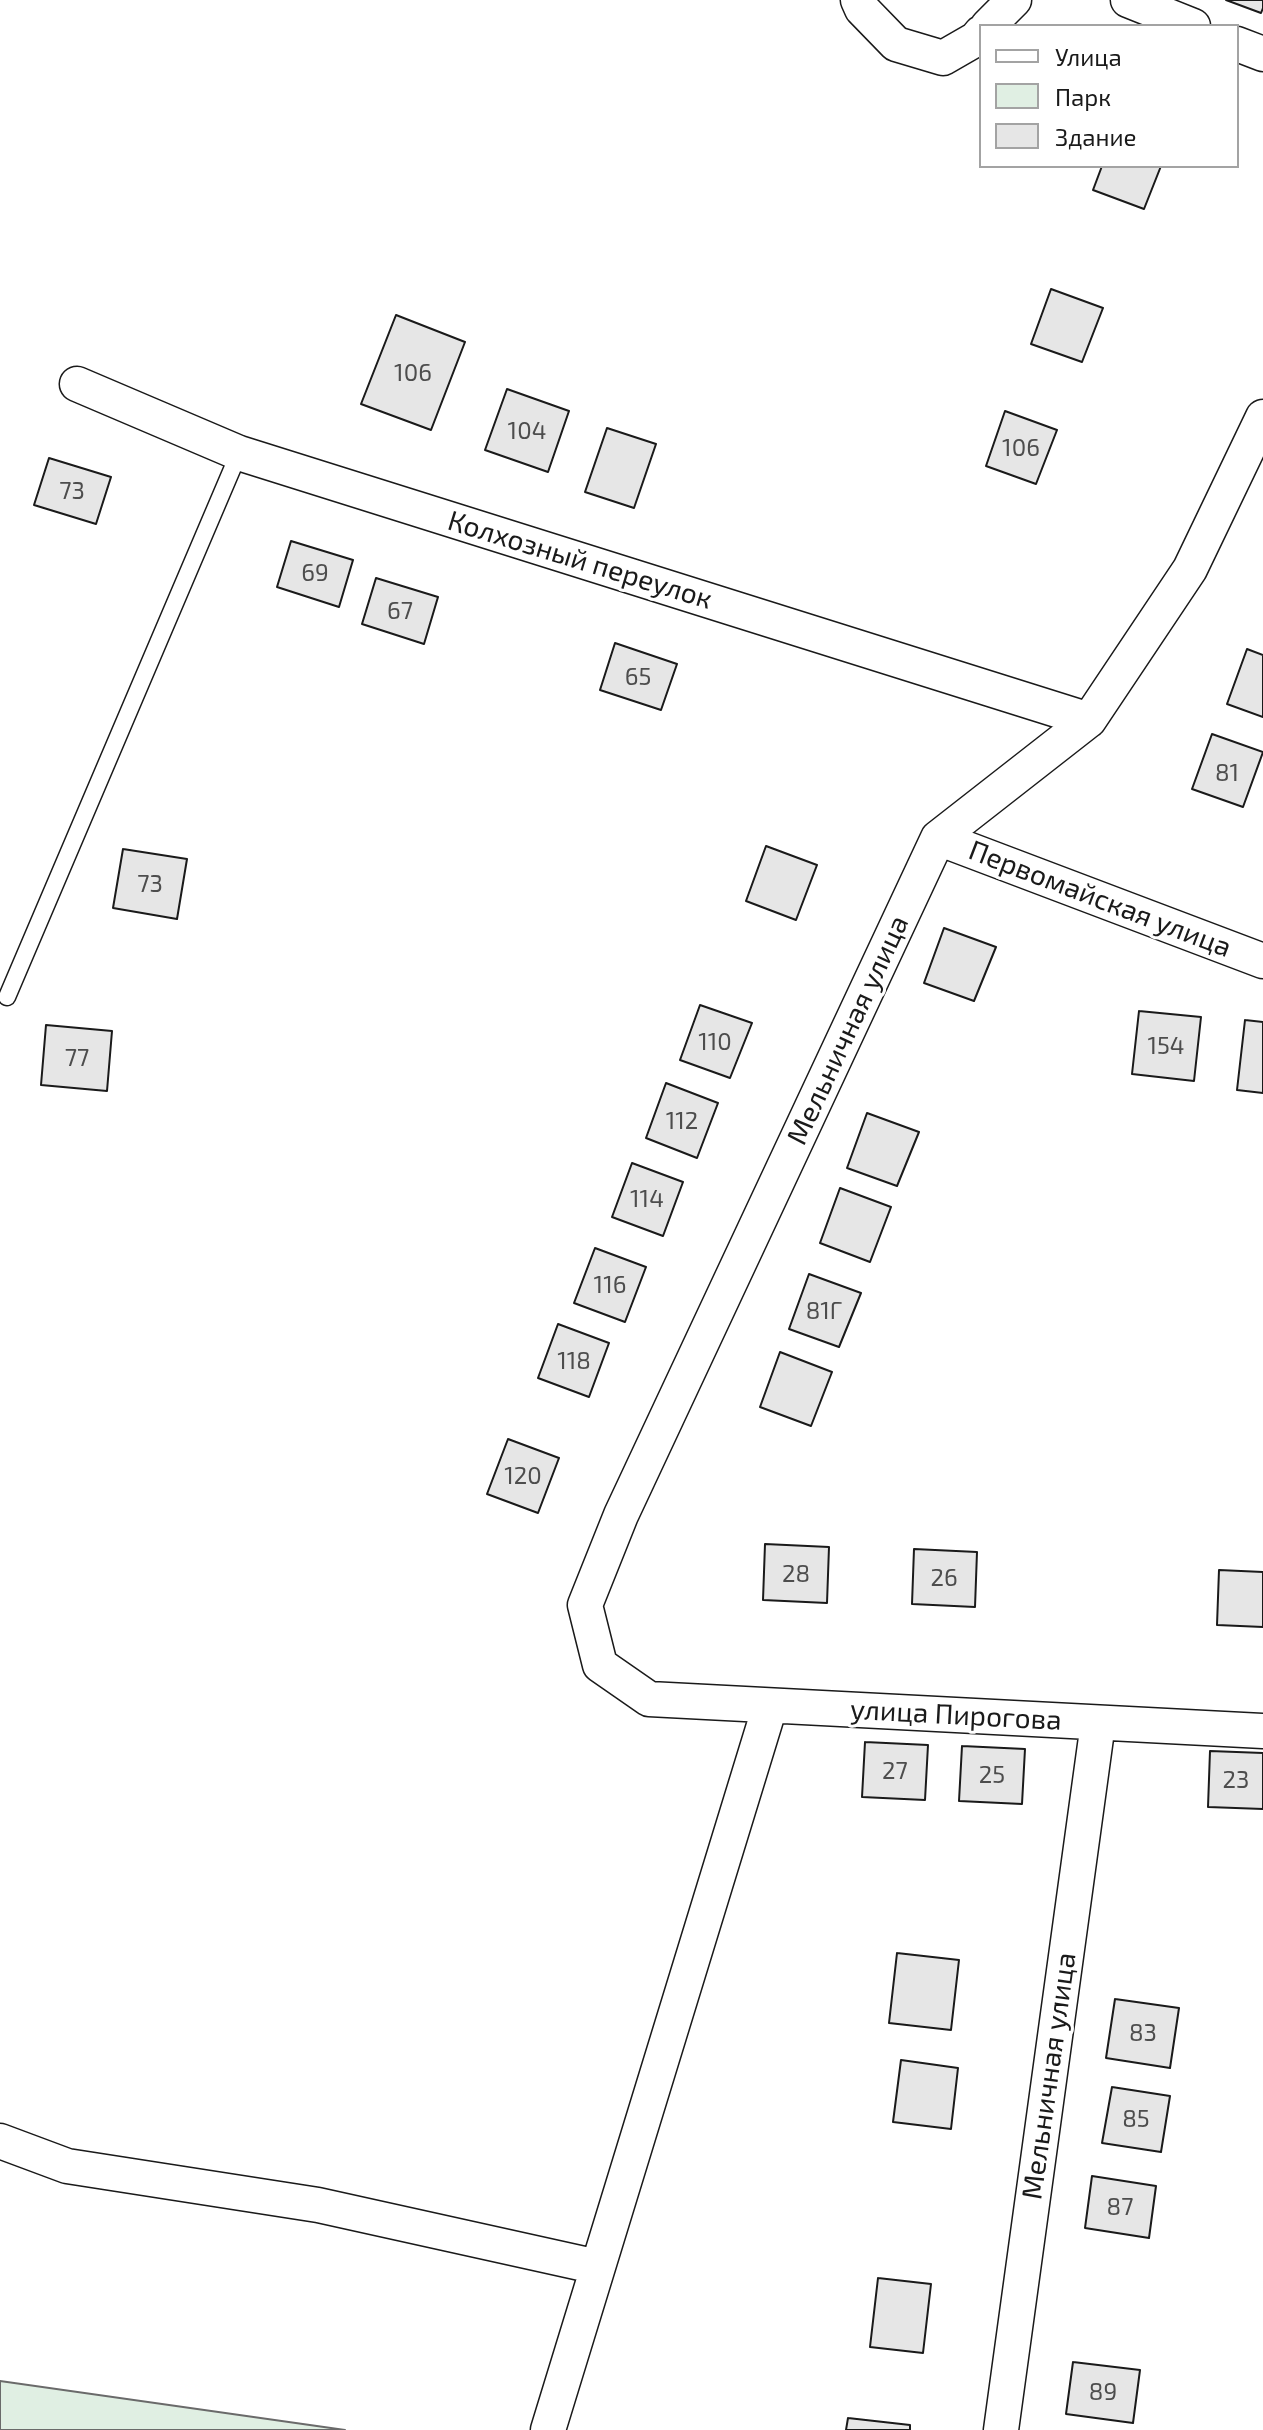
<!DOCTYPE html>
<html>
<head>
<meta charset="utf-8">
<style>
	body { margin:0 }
	#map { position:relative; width:1263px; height:2430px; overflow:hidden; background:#fff; font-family:"Exo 2",sans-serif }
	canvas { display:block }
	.legend { position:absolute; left:979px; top:24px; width:260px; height:144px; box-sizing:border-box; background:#fff; border:2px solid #a3a3a3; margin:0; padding:10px 14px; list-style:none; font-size:24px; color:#1a1a1a }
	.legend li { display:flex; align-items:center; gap:16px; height:40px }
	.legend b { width:40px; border:2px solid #a3a3a3 }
</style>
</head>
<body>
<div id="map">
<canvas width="1263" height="2430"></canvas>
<ul class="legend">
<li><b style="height:10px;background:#fff"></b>Улица</li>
<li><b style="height:22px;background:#e0efe3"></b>Парк</li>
<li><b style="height:22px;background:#e6e6e6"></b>Здание</li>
</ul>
</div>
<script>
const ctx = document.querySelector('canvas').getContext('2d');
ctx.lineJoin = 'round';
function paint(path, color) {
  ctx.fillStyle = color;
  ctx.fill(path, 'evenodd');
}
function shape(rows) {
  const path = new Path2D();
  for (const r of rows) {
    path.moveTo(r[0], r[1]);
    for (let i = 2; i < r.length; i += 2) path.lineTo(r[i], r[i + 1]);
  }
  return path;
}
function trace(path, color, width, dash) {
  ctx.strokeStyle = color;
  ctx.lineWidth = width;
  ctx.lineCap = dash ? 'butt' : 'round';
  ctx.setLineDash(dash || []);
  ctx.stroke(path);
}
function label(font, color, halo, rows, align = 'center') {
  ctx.font = font + ' "Exo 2",sans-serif';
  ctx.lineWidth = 6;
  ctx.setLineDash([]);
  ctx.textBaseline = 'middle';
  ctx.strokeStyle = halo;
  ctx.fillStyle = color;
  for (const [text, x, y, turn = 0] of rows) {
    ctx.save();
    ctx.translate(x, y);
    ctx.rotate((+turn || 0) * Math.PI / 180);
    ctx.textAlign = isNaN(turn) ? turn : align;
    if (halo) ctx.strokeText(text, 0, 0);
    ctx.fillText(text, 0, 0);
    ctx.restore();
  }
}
const green = shape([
	[0,2381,345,2430,0,2430,0,2381]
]);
paint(green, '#e0efe3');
trace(green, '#6a6a6a', 2);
const building = shape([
	[1226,0,1263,0,1263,8,1261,13,1226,0],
	[1102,166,1161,166,1144,209,1093,190,1102,166],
	[1051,289,1103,308,1082,362,1031,344,1051,289],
	[396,315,465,342,431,430,361,404,396,315],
	[507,389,569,411,548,472,485,450,507,389],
	[1005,411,1057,430,1036,484,986,466,1005,411],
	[607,428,656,444,634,508,585,492,607,428],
	[49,458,111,477,96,524,34,505,49,458],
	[291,541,353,560,339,607,277,587,291,541],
	[376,578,438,597,424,644,362,624,376,578],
	[615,643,677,664,661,710,600,690,615,643],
	[1247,649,1263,655,1263,717,1227,704,1247,649],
	[1212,734,1263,752,1243,807,1192,789,1212,734],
	[766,846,817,865,796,920,746,901,766,846],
	[123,849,187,859,177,919,113,908,123,849],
	[944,928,996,947,974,1001,924,983,944,928],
	[700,1005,752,1023,730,1078,680,1060,700,1005],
	[1139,1011,1201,1017,1194,1081,1132,1074,1139,1011],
	[1245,1020,1263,1022,1263,1093,1237,1090,1245,1020],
	[46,1025,112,1031,107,1091,41,1085,46,1025],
	[666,1083,718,1103,697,1158,646,1138,666,1083],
	[867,1113,919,1132,897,1186,847,1168,867,1113],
	[632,1163,683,1182,663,1236,612,1217,632,1163],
	[840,1188,891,1207,870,1262,820,1243,840,1188],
	[595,1248,646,1267,625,1322,574,1303,595,1248],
	[809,1274,861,1293,839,1347,789,1329,809,1274],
	[558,1324,609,1343,589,1397,538,1378,558,1324],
	[780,1352,832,1372,811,1426,760,1407,780,1352],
	[508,1439,559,1458,538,1513,487,1494,508,1439],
	[765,1544,829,1547,827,1603,763,1600,765,1544],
	[914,1549,977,1552,975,1607,912,1604,914,1549],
	[1219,1570,1263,1572,1263,1627,1217,1625,1219,1570],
	[865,1742,928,1745,925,1800,862,1797,865,1742],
	[962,1746,1025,1749,1022,1804,959,1801,962,1746],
	[1210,1751,1263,1753,1263,1809,1208,1807,1210,1751],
	[897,1953,959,1960,951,2030,889,2023,897,1953],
	[1115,1999,1179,2008,1170,2068,1106,2058,1115,1999],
	[901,2060,958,2068,951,2129,893,2122,901,2060],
	[1112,2087,1170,2096,1161,2152,1102,2143,1112,2087],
	[1092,2176,1156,2186,1149,2238,1085,2228,1092,2176],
	[878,2278,931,2284,923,2353,870,2347,878,2278],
	[1073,2362,1140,2370,1133,2423,1066,2414,1073,2362],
	[848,2418,910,2425,910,2430,846,2430,848,2418]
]);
paint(building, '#e6e6e6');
trace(building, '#1a1a1a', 2);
const service = shape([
	[7,997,239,453]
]);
const minor = shape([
	[858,0,862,9,896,44,943,58,976,39,981,33],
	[1128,0,1193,26],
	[988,26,1014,0],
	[1237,44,1263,54],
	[77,384,239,453,1089,720],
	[1263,417,1190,569,1089,720,938,838,621,1515,585,1605,600,1665,649,1699,1263,1731],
	[938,838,1263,961],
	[0,2141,67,2166,318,2205,598,2267],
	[548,2430,770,1706],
	[1001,2430,1098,1723]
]);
trace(service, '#1a1a1a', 19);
trace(minor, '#1a1a1a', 37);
trace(service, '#fff', 16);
trace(minor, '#fff', 34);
label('24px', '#4d4d4d', null, [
	["106",413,373],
	["104",527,431],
	["106",1021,448],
	["73",72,491],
	["69",315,573],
	["67",400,611],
	["65",638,677],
	["81",1227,773],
	["73",150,884],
	["110",715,1042],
	["154",1166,1046],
	["77",77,1058],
	["112",682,1121],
	["114",647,1199],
	["116",610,1285],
	["81Г",824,1311],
	["118",574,1361],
	["120",523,1476],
	["28",796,1574],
	["26",944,1578],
	["27",895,1771],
	["25",992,1775],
	["23",1236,1780],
	["83",1143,2033],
	["85",1136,2119],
	["87",1120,2207],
	["89",1103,2392]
]);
label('28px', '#1a1a1a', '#fff', [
	["Колхозный переулок",580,560,17],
	["Первомайская улица",1100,899,21],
	["Мельничная улица",848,1030,-65],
	["улица Пирогова",956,1715,3],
	["Мельничная улица",1049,2076,-82]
]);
</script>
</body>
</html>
